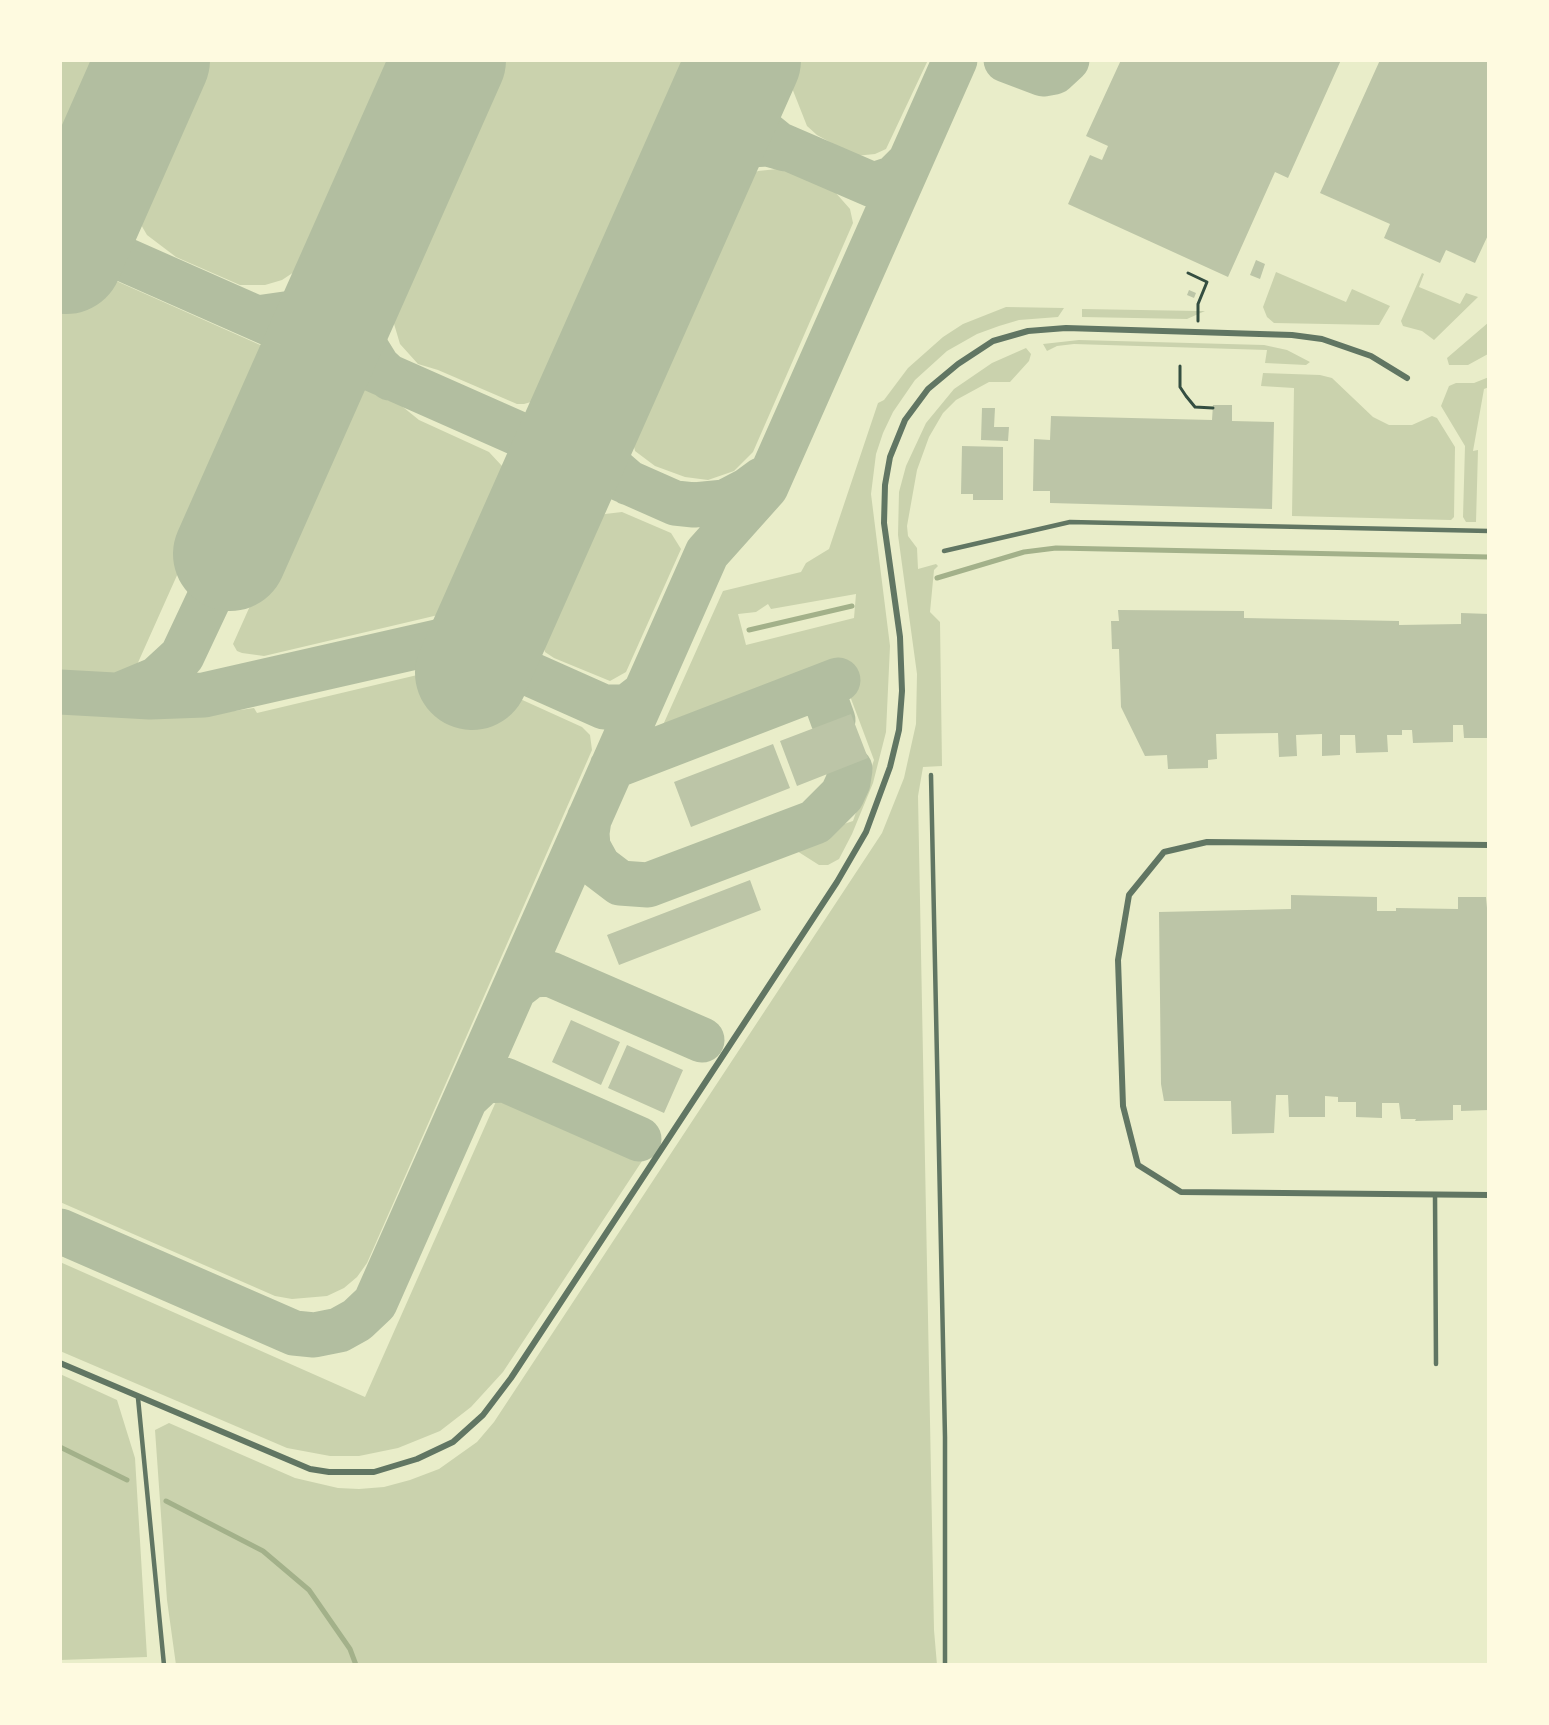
<!DOCTYPE html>
<html>
<head>
<meta charset="utf-8">
<style>
	body { margin:0 }
	#map { position:relative; width:1549px; height:1725px; overflow:hidden; background:#e9edc9; font-family:Raleway,sans-serif }
	canvas { display:block }
	.frame { position:absolute; inset:0; border:62px solid #fefae0; pointer-events:none }
</style>
</head>
<body>
<div id="map">
<canvas width="1549" height="1725"></canvas>
<div class="frame"></div>
</div>
<script>
const ctx = document.querySelector('canvas').getContext('2d');
ctx.lineJoin = 'round';
function paint(path, color) {
  ctx.fillStyle = color;
  ctx.fill(path, 'evenodd');
}
function shape(rows) {
  const path = new Path2D();
  for (const r of rows) {
    path.moveTo(r[0], r[1]);
    for (let i = 2; i < r.length; i += 2) path.lineTo(r[i], r[i + 1]);
  }
  return path;
}
function trace(path, color, width, dash) {
  ctx.strokeStyle = color;
  ctx.lineWidth = width;
  ctx.lineCap = dash ? 'butt' : 'round';
  ctx.setLineDash(dash || []);
  ctx.stroke(path);
}
paint(shape([
	[60,60,123,60,79,151,71,162,60,170],
	[186,60,406,60,327,238,297,270,282,280,265,285,240,285,176,257,147,235,140,223,135,203,137,174],
	[492,60,698,60,551,387,541,399,524,404,517,404,438,370,418,364,400,344,392,317,391,288],
	[792,60,928,60,886,149,875,154,855,156,817,135,807,126,792,88],
	[787,168,835,192,850,209,853,223,753,452,734,471,708,480,685,477,655,466,635,451,631,433,635,414,745,178,758,171],
	[60,256,267,348,275,356,132,676,104,683,79,683,60,674],
	[1276,272,1346,302,1352,289,1390,306,1379,325,1274,323,1267,317,1263,307],
	[1422,273,1424,274,1419,287,1460,304,1466,293,1478,297,1434,340,1422,331,1403,326,1401,321],
	[1006,307,1064,308,1058,317,1019,320,999,326,977,334,947,351,915,380,893,412,883,433,876,454,871,494,890,646,886,732,873,783,852,834,839,859,828,865,819,865,797,851,805,837,853,821,874,760,841,672,668,736,663,725,723,591,801,572,806,563,829,549,878,403,884,400,908,368,943,337,963,324],
	[856,594,854,618,746,645,738,614,756,612,768,604,771,609],
	[1082,309,1199,311,1205,311,1187,319,1082,317],
	[1489,322,1488,354,1468,365,1449,365,1447,358],
	[1079,340,1264,345,1287,350,1310,362,1306,365,1265,363,1267,350,1074,344,1057,346,1047,351,1043,344],
	[1026,348,1031,354,1029,361,1010,382,989,382,956,400,943,413,929,437,917,470,907,526,908,536,917,548,918,569,936,564,938,566,934,570,930,612,940,622,942,766,923,767,918,796,934,1630,937,1665,176,1665,167,1600,155,1430,169,1423,295,1478,338,1488,359,1489,384,1487,410,1480,439,1469,477,1442,494,1422,882,833,904,778,916,724,917,674,898,535,899,492,906,466,926,423,954,389,992,363],
	[1263,373,1320,375,1332,378,1373,417,1389,425,1412,425,1432,416,1437,418,1455,447,1454,517,1451,520,1292,516,1294,388,1261,386],
	[1489,377,1489,387,1484,389,1473,451,1478,450,1476,522,1466,522,1463,517,1465,446,1441,406,1449,386,1456,383,1474,383],
	[360,386,398,403,419,420,489,452,502,466,506,480,503,492,451,612,264,656,242,653,237,651,233,644,347,389],
	[622,512,671,533,681,549,626,672,610,681,554,658,545,652,541,639,589,525,605,514],
	[430,672,428,680,496,714,507,693,582,727,590,735,592,750,367,1263,357,1277,344,1288,327,1296,292,1299,275,1296,60,1202,60,709,220,713,254,708,257,713],
	[506,1091,512,1091,648,1152,503,1372,471,1407,440,1431,398,1448,359,1456,330,1456,287,1448,60,1351,60,1262,365,1397,498,1097],
	[60,1374,117,1400,135,1458,147,1657,60,1660]
]), '#cad2ad');
trace(shape([
	[937,578,1024,552,1056,548,1489,557],
	[749,630,852,606],
	[60,1447,127,1480],
	[166,1501,263,1551,309,1590,350,1649,356,1665]
]), '#a3b18a', 5);
trace(shape([
	[747,60,744,85,748,105,762,131,778,144,873,185,894,178,909,163],
	[1006,60,1043,74,1054,72,1067,60],
	[60,231,675,503,694,505,725,502,748,490,763,479],
	[257,318,292,313,324,297,349,272,362,251],
	[390,378,378,367,365,346,355,316,354,292,363,259,421,123],
	[629,483,614,470,600,447,595,428,595,408,600,388,645,284,694,179,707,164,722,153,749,145,768,144,786,149],
	[813,690,824,695,833,720],
	[60,692,150,697,204,695,446,640,458,642,604,707,627,707,645,693],
	[121,694,157,679,182,656,230,554],
	[612,767,838,680],
	[589,819,587,833,588,847,599,867,620,883,648,885,815,822,842,795,848,782,850,769],
	[515,988,532,975,550,974,702,1040],
	[468,1096,484,1081,505,1080,639,1139],
	[60,1231,294,1333,314,1335,339,1330,357,1320,375,1303,707,553,766,487,955,60]
]), '#b2bea0', 45);
trace(shape([
	[66,257,153,60],
	[230,554,449,60],
	[472,673,744,60]
]), '#b2bea0', 114);
paint(shape([
	[1121,60,1341,60,1288,178,1275,172,1228,277,1068,204,1090,155,1102,160,1108,146,1086,136],
	[1380,60,1489,60,1489,233,1475,263,1446,250,1440,263,1384,238,1390,224,1320,193],
	[1256,260,1265,264,1260,279,1250,275],
	[1189,290,1196,293,1194,298,1187,295],
	[1213,405,1232,405,1232,421,1274,422,1272,509,1050,503,1050,491,1033,491,1034,439,1050,440,1051,416,1212,420],
	[982,408,995,408,994,427,1009,427,1008,441,981,440],
	[962,446,1003,447,1003,500,973,500,973,494,961,494],
	[1118,610,1244,611,1244,618,1399,621,1399,625,1461,624,1461,613,1489,614,1489,738,1464,738,1463,725,1453,725,1453,742,1413,743,1412,730,1402,730,1402,735,1387,735,1388,752,1356,753,1355,735,1340,735,1340,755,1322,756,1322,734,1296,735,1297,756,1279,757,1278,733,1216,734,1217,759,1208,760,1208,768,1168,769,1167,755,1145,756,1121,707,1119,649,1112,649,1111,621,1119,621],
	[851,714,868,758,797,786,780,741],
	[773,744,790,788,691,827,674,782],
	[750,880,761,910,619,965,607,935],
	[1291,895,1377,897,1377,911,1396,911,1396,908,1458,909,1458,897,1486,897,1487,908,1489,908,1489,1110,1461,1111,1461,1105,1453,1105,1453,1120,1415,1121,1416,1119,1401,1119,1399,1103,1382,1103,1382,1118,1356,1117,1356,1102,1338,1102,1338,1097,1325,1096,1325,1117,1289,1117,1288,1095,1276,1095,1274,1133,1232,1134,1231,1101,1164,1101,1161,1084,1159,912,1291,909],
	[571,1020,620,1042,601,1085,552,1062],
	[627,1045,683,1070,664,1113,608,1088]
]), '#bcc5a7');
trace(shape([
	[1188,273,1207,282,1198,304,1198,321],
	[1180,366,1180,387,1186,396,1195,407,1213,408]
]), '#344e41', 3);
trace(shape([
	[944,551,1070,522,1489,531],
	[931,775,945,1437,945,1665],
	[1435,1195,1436,1364],
	[138,1398,164,1665]
]), '#617663', 4.5);
trace(shape([
	[1489,845,1207,842,1164,852,1129,895,1118,960,1123,1106,1138,1165,1181,1192,1489,1195],
	[60,1363,310,1469,329,1472,374,1472,417,1459,453,1442,483,1415,511,1378,837,882,866,832,890,767,899,730,902,691,900,637,884,523,885,485,890,457,905,420,928,389,958,364,993,341,1028,331,1066,328,1292,335,1322,339,1371,356,1407,378]
]), '#617663', 6);
</script>
</body>
</html>
